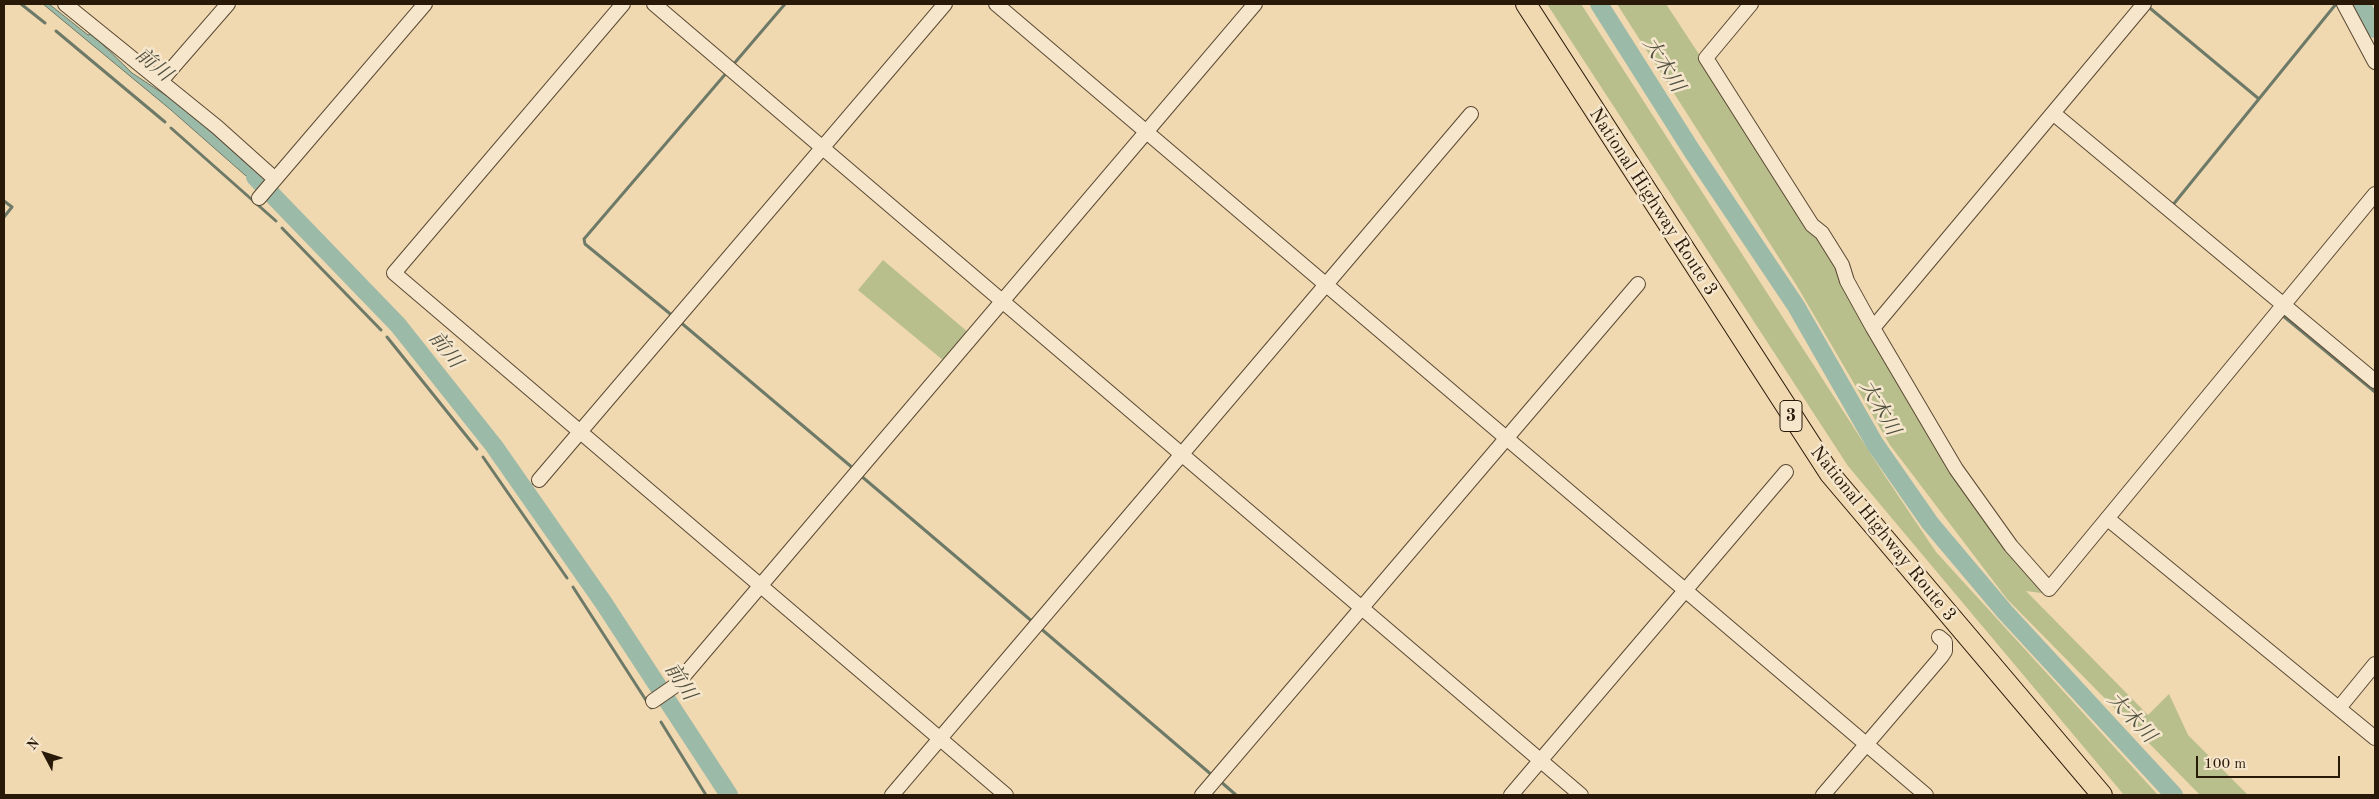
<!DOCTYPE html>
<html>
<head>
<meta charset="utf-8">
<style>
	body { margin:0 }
	#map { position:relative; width:2379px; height:799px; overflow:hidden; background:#f0d8b1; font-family:"Old Standard TT",serif }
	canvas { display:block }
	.frame { position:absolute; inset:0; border:5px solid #291909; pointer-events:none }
	.north { position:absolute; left:20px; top:729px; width:50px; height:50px; -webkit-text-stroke:4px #f5e6cc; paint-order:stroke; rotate:310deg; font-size:14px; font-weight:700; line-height:20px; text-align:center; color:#291909 }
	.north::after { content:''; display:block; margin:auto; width:18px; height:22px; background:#291909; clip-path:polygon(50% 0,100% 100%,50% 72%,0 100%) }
	.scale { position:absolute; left:2196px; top:756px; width:144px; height:22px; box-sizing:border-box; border:2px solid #291909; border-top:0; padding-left:6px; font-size:15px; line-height:18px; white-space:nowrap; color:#291909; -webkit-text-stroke:4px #f5e6cc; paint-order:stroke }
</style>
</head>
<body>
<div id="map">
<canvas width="2379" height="799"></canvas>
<div class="frame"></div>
<div class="north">N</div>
<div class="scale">100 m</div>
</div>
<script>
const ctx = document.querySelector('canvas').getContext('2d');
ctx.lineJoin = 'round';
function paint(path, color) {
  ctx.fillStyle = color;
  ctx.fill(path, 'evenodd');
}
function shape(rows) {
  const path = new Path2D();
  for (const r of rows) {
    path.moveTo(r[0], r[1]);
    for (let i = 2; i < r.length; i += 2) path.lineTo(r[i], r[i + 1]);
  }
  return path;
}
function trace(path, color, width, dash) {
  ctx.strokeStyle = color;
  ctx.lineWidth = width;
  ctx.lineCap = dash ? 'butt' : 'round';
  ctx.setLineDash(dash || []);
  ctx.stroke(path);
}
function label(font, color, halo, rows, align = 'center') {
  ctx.font = font + ' "Old Standard TT","Noto Serif JP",serif';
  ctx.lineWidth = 5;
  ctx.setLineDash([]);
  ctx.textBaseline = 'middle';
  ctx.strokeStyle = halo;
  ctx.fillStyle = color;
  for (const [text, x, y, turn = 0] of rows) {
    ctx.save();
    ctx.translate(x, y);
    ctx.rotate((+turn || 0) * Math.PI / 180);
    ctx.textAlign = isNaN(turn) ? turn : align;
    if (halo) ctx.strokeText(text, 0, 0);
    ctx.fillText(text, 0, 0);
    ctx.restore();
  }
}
paint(shape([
	[1547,4,1581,4,1885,476,1936,552,2158,795,2124,795,1848,466],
	[1617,4,1666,4,1823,243,1955,474,2049,594,2026,591,2148,715,2169,694,2188,735,2248,795,2200,795,2007,599,1890,445,1797,286],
	[883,260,969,333,944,361,858,290]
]), '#b8bf8c');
const water = shape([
	[43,4,49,4,88,35,92,34,132,73,176,102,218,138,268,183,262,190,171,110,43,4]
]);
paint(water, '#9bbaa8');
trace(water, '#6d7a68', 1);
trace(shape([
	[21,4,45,23],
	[2151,9,2259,99],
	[56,31,165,122],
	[732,66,785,4],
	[171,128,276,221],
	[4,201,12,207,4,217],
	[2172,206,2336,4],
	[282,228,381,330],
	[2282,315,2375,392],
	[674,317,585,244,584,239,728,71],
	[679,321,854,469],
	[387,337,477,449],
	[483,457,567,578],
	[860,475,1034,623],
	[573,587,651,708],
	[1039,627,1213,776],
	[661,722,706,795],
	[1220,781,1236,795]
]), '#6d7a68', 3);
trace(shape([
	[1599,4,1692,151,1796,306,1875,444,1930,523,2005,612,2174,795],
	[2361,4,2375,29],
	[255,177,398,325,494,446,603,602,729,795]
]), '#9bbaa8', 18);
const minor = shape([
	[65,4,217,127,275,179],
	[623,4,394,273,1006,795],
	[654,4,1581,795],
	[996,4,1926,795],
	[1751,4,1706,58,1812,225,1822,233,1842,265,1847,281,1873,328,1956,469,2011,546,2049,589,2375,194],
	[2144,4,2053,113,2375,381],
	[2344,4,2375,62],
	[161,81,228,4],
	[259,198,425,4],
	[1873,328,2053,113],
	[539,480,945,4],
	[2108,519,2375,738],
	[653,701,676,685,1255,4],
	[2339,708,2375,664],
	[892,795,1471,114],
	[1202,795,1638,284],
	[1511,795,1786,472],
	[1823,795,1941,657,1945,651,1945,642,1939,637]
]);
const highway = shape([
	[1526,4,1830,474,2102,795]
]);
trace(minor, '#5b4933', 16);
trace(highway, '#291909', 22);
trace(minor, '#f5e6cc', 14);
trace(highway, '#f0d8b1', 20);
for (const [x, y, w] of [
	[1791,416,22]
]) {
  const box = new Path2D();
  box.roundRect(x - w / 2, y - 15.5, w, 31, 4);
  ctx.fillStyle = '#f5e6cc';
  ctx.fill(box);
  trace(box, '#291909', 1);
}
label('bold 18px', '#291909', null, [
	["3",1791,416]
]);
label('19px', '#291909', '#f5e6cc', [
	["National Highway Route 3",1653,202,57],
	["National Highway Route 3",1883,534,51]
]);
label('italic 20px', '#515141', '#f5e6cc', [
	["前川",153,65,40],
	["大木川",1663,65,58],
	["前川",445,350,52],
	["大木川",1879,408,60],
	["前川",680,682,57],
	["大木川",2131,718,47]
]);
</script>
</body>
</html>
